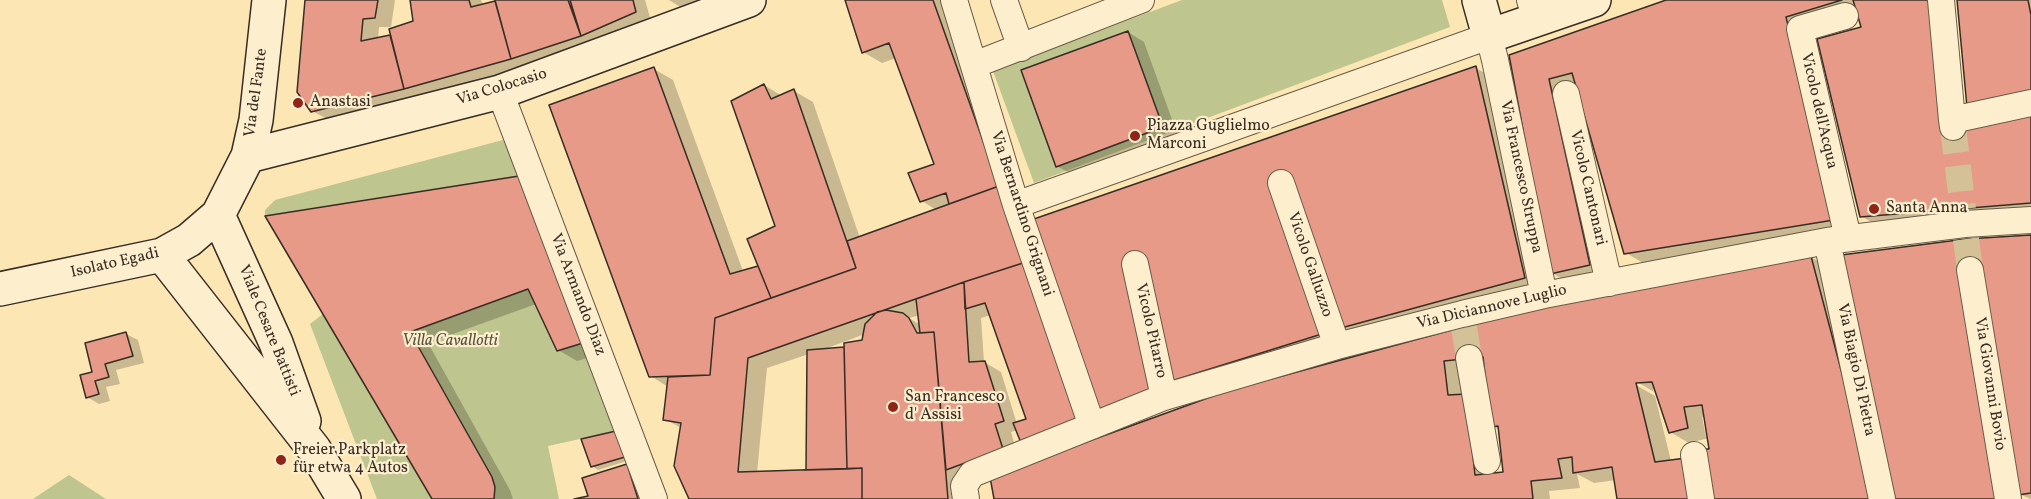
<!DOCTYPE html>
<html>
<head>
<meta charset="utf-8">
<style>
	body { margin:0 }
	canvas { display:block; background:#fce6b4 }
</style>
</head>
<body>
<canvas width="2031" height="499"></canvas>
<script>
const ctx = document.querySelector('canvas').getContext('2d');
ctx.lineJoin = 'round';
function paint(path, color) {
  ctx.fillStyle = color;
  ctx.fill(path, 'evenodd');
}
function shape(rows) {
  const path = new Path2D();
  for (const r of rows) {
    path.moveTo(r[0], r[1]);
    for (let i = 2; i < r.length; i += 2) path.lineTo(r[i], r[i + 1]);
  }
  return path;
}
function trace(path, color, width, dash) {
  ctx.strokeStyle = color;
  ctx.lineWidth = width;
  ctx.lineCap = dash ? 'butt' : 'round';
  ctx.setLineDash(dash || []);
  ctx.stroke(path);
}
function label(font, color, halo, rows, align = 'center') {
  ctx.font = font + ' Vollkorn,serif';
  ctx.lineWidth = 4.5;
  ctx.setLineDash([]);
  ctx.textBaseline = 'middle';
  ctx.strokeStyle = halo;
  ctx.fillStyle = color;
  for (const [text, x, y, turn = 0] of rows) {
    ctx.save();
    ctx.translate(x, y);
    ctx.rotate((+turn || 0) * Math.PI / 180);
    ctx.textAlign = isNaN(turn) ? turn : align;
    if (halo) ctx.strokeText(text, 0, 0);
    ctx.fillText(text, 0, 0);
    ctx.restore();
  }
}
paint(shape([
	[1182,0,1442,0,1450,27,1034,183,993,71],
	[503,140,519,176,616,431,548,446,559,499,377,499,310,324,323,314,265,216,265,210,275,200],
	[69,475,106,499,33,499]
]), '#bec58e');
paint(shape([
	[307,0,395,0,391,27,379,27,378,39,392,36,414,22,411,0,481,0,483,5,497,2,496,0,645,0,651,21,531,69,329,120,312,111],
	[669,0,717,0,685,10],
	[846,0,948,0,1095,429,1018,430,1011,432,1018,458,964,478,966,499,690,499,681,428,665,419,668,387,651,376,654,69,673,80,743,271,760,267,777,227,764,85,782,96,794,91,813,102,860,238,936,210,922,201,936,165,896,58,882,63,863,52],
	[920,315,921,325,909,318],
	[991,315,1027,420,1017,424,1001,372,984,362,981,318],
	[865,334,863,342,846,348,822,350],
	[809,354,812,471,757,473,767,368],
	[1671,0,1949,0,1964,130,2031,115,2031,214,1880,227,1861,216,1862,28,1858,11,1804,27,1852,230,1645,264,1626,253,1578,87,1608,275,1571,284,1552,273,1510,56],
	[1958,0,2031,0,2031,106],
	[1128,32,1144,42,1178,136,1073,175,1057,166],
	[1476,68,1495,79,1543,288,1361,338,1342,327,1343,345,1117,422],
	[518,177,601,354,577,361,558,350,536,304,428,343,510,490,513,499,434,499,268,217],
	[2031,236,2031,499,2019,494,1895,499],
	[1811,257,1830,268,1890,499,1619,499,1616,480,1594,483,1577,474,1580,488,1549,491,1550,499,996,499,992,478],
	[1486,368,1492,426,1500,430,1504,474,1492,475,1485,406,1462,371],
	[1631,378,1654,392,1653,389,1655,388,1670,432,1689,443,1709,438,1711,451,1686,459,1671,461,1655,396,1629,381],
	[1702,417,1706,417,1709,436,1706,437],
	[126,334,138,340,144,363,116,370,120,384,106,387,110,401,99,404,87,397,94,373],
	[616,433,630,460,598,470,592,466],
	[626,466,643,475,650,499,580,499,590,497]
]), '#0003');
const building = shape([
	[305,0,378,0,375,18,363,19,361,41,390,35,404,89,311,112,297,92,305,0],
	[410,0,469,0,471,7,495,1,511,59,404,89,389,29,413,21,410,0],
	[568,0,581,36,511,59,495,0,568,0],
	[570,0,633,0,636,12,581,36,570,0],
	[845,0,933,0,999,186,949,204,946,193,920,202,908,173,934,164,889,43,862,53,845,0],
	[1666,0,1842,0,1786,17,1834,220,1624,254,1572,73,1549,79,1590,265,1550,274,1509,55,1666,0],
	[1853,0,1932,0,1947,132,2031,114,2031,203,1860,217,1817,39,1861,27,1853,0],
	[1957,0,2028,0,2031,15,2031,91,1967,107,1957,0],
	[1128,31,1163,127,1056,167,1021,70,1128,31],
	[1476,66,1525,278,1341,328,1165,383,1097,412,1031,220,1476,66],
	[654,67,730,274,758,266,771,298,715,318,710,375,649,377,549,105,654,67],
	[764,84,771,99,794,89,856,268,771,298,747,239,775,226,731,101,764,84],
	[519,176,583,343,557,351,528,289,410,332,492,477,495,487,494,499,432,499,265,216,519,176],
	[999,186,1026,262,964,282,748,358,738,472,862,468,862,499,689,499,674,466,681,423,663,420,668,377,710,375,715,318,856,268,847,241,999,186],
	[2031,235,2031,493,2018,495,1982,268,1962,271,1996,499,1894,499,1841,255,1966,239,2031,235],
	[1811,256,1875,499,1709,499,1698,449,1709,449,1702,405,1684,407,1688,428,1669,433,1652,382,1636,383,1655,462,1686,458,1692,499,1617,499,1612,467,1573,473,1572,457,1558,459,1562,478,1531,481,1533,499,994,499,990,477,1227,391,1536,307,1811,256],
	[1483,357,1491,427,1498,426,1503,472,1475,475,1466,394,1448,395,1444,361,1483,357],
	[1026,262,1079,420,1021,443,1013,423,1026,419,985,303,965,309,964,282,1026,262],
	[964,282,969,362,985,361,1004,421,995,424,1003,449,946,470,934,332,920,333,916,299,964,282],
	[886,310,903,313,909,318,917,333,934,332,948,499,862,499,862,468,847,469,844,343,862,340,865,324,877,312,886,310],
	[126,332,133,356,105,364,109,377,95,381,99,394,86,398,80,375,92,372,85,343,126,332],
	[844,347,847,469,806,470,807,350,844,347],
	[616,431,625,457,591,467,581,439,616,431],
	[627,464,638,499,574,499,588,496,582,478,627,464]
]);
paint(building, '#e79a87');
trace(building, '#372d25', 1.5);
trace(shape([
	[1953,127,1963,209],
	[1966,239,1970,270],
	[1464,327,1469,358]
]), '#d5c197', 26, [26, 13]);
const street = shape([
	[954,0,1016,205,1092,426],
	[1004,0,1021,48],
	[1530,0,1536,20],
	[1941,0,1952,120],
	[1845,16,1800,29,1848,238],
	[974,65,1141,0],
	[500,92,654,499],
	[1566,94,1609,283],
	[1953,127,1952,120,2031,103],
	[1281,183,1337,346],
	[1016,205,1489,36,1495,60,1544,295],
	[1827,241,1882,499],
	[1135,264,1164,397],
	[1970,270,2008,499],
	[1469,358,1487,461],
	[1694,455,1701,499],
	[966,499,964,486,972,474,1164,397,1337,346,1462,314,1544,295,1827,241,1965,224,2031,220]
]);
const secondary = shape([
	[1479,0,1489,36,1594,0],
	[248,156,500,92,749,0],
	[218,215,276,343,304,421],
	[162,255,314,449,344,499],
	[0,289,162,255,189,240,218,215,248,156,256,120,269,0]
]);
trace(street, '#685b49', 28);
trace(secondary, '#372d25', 36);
trace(street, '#fdefce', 26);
trace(secondary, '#fdefce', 33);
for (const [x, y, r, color] of [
	[298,103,6,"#8f2418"],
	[1135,136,6,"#8f2418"],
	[1874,209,6,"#8f2418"],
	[893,407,6,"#8f2418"],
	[281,460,6,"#8f2418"]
]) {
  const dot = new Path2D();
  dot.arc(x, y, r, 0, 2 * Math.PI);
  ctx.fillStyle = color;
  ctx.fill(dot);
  trace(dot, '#fdefce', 2);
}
label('16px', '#372d25', '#fdefce', [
	["Via Colocasio",502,88,-17],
	["Via del Fante",257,93,-82],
	["Vicolo dell'Acqua",1818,111,77],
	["Via Francesco Struppa",1520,177,78],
	["Vicolo Cantonari",1587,188,77],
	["Via Bernardino Grignani",1021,214,72],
	["Isolato Egadi",115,264,-13],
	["Vicolo Galluzzo",1309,265,71],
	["Via Armando Diaz",577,295,69],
	["Via Diciannove Luglio",1492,308,-13],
	["Viale Cesare Battisti",268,331,68],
	["Vicolo Pitarro",1150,331,77],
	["Via Biagio Di Pietra",1855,370,78],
	["Via Giovanni Bovio",1989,384,81]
]);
label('16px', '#372d25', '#fdefce', [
	["Anastasi",310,103],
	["Piazza Guglielmo",1147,127],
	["Marconi",1147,145],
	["Santa Anna",1886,209],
	["San Francesco",905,398],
	["d' Assisi",905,416],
	["Freier Parkplatz",293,451],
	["für etwa 4 Autos",293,469]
], 'left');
label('italic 16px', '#59533f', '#fdefce', [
	["Villa Cavallotti",450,342]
]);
</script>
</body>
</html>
